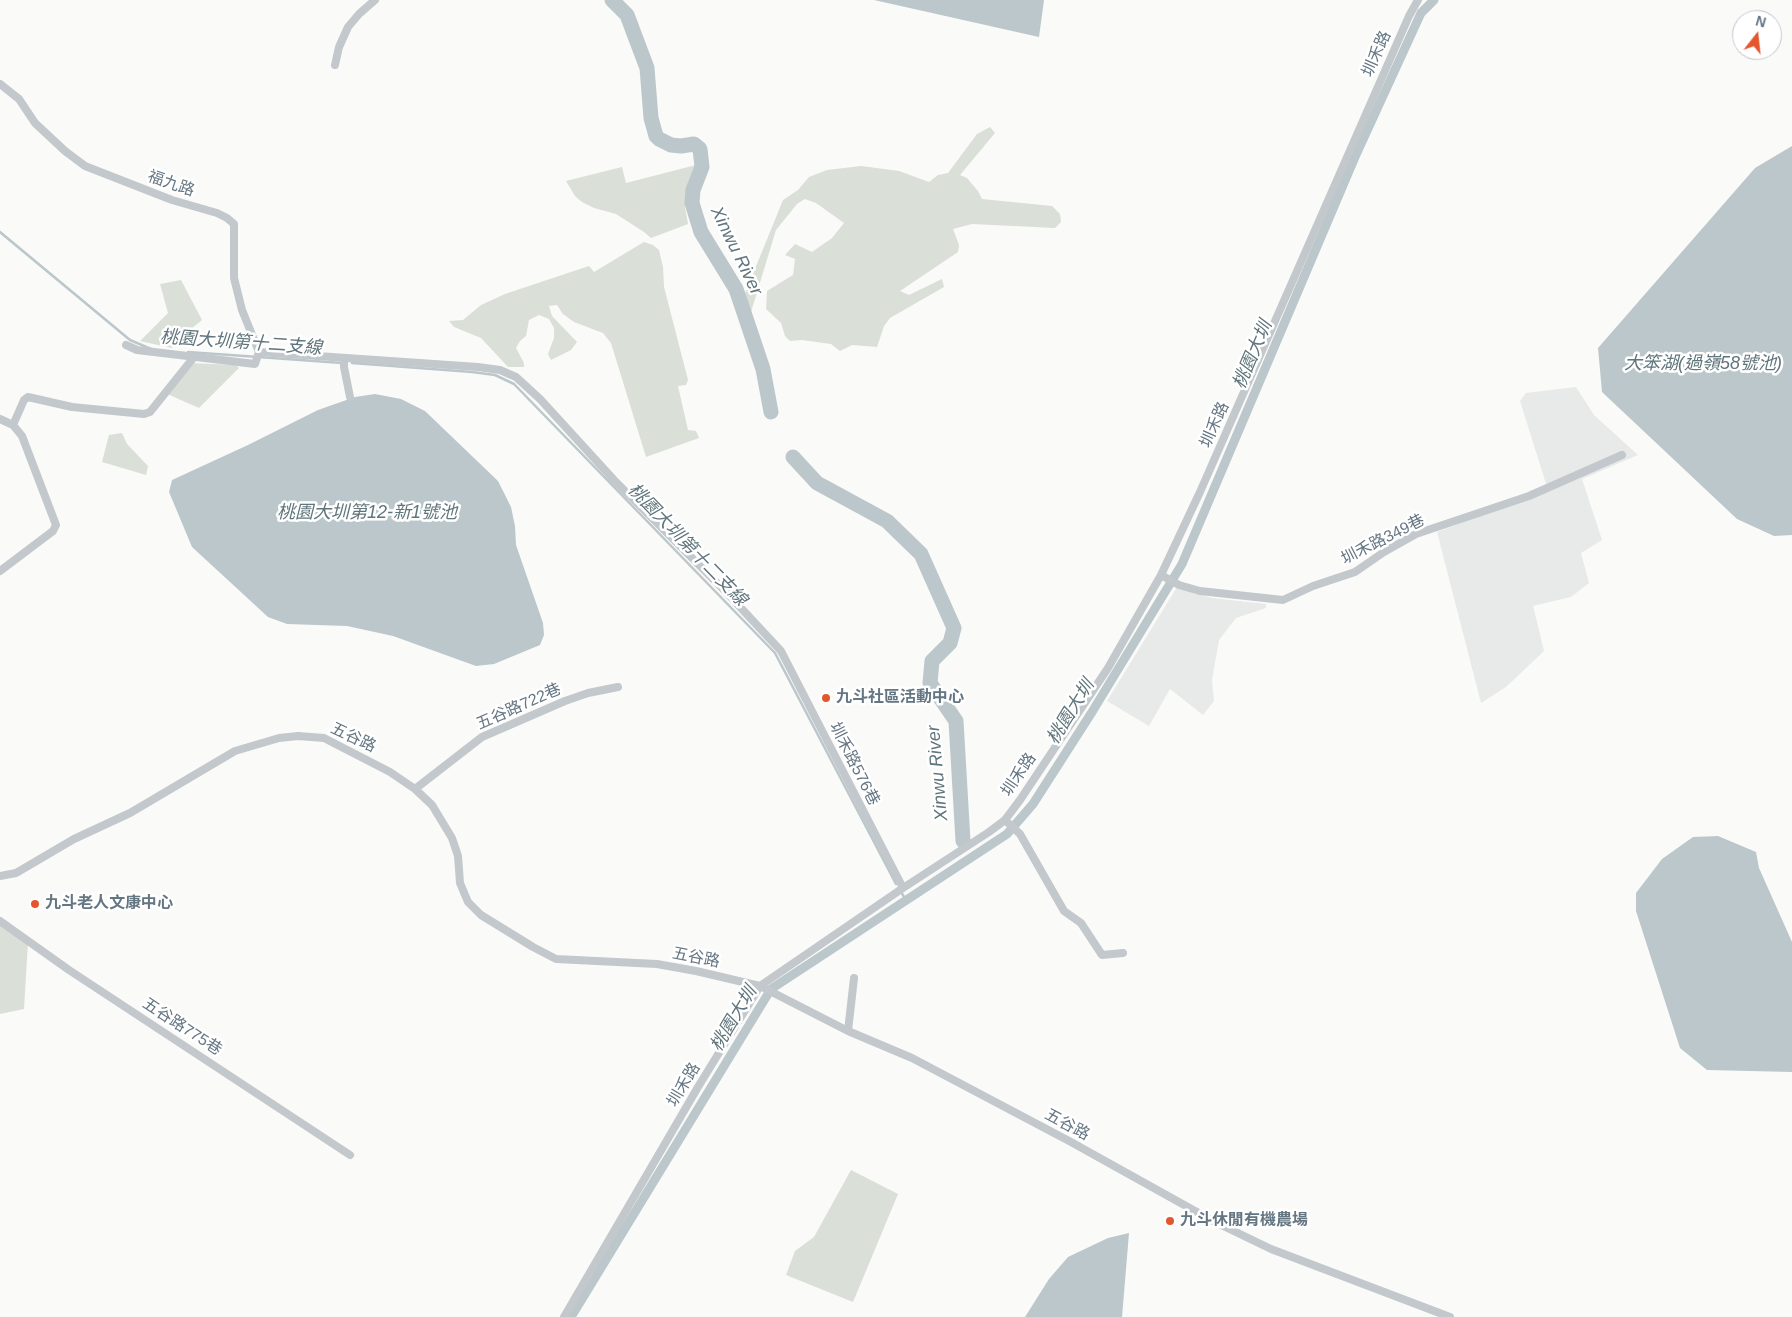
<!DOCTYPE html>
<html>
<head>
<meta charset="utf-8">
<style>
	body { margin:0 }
	#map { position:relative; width:1792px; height:1317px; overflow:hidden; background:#fafaf8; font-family:Helvetica,sans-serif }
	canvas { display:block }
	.north { position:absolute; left:1732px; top:10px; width:50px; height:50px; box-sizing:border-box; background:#fff; border:1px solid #c1c8cd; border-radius:50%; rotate:16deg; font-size:14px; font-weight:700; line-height:20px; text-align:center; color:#657683 }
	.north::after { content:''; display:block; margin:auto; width:18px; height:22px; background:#e4572e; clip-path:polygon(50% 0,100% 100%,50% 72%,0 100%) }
</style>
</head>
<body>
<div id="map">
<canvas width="1792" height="1317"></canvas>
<div class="north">N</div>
</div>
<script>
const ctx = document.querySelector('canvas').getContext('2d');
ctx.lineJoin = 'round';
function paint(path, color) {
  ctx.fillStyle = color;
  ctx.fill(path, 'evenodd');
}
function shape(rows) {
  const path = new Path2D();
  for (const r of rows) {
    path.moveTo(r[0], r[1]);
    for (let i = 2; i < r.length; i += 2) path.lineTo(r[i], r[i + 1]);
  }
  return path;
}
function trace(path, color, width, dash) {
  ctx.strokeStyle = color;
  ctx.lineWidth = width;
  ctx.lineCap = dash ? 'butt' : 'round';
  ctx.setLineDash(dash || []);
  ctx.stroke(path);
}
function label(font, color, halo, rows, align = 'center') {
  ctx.font = font + ' Helvetica,"Noto Sans TC",sans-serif';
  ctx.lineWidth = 5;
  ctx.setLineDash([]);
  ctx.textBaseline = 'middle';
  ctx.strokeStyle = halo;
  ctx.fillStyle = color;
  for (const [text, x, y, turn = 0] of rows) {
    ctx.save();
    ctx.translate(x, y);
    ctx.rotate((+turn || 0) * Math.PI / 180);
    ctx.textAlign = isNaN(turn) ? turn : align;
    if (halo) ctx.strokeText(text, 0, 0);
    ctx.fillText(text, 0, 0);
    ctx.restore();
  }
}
paint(shape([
	[1576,387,1594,415,1638,455,1582,479,1602,540,1581,553,1589,583,1571,597,1533,606,1544,651,1506,687,1481,703,1437,532,1548,490,1520,401,1526,393],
	[1177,587,1212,598,1266,604,1266,608,1236,618,1219,640,1212,680,1214,701,1203,715,1170,689,1149,726,1107,701]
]), '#e8e9e9');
paint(shape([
	[990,127,995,133,960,175,967,178,978,191,982,199,1052,206,1060,214,1061,222,1055,228,972,224,953,229,959,245,958,252,900,291,909,295,942,279,944,287,890,318,884,326,877,347,852,345,840,351,831,344,802,340,790,341,785,336,781,323,766,309,767,291,793,275,795,259,785,255,795,244,812,252,832,238,844,223,816,203,805,199,797,204,776,230,751,312,744,296,783,200,798,190,809,177,827,170,861,166,899,171,929,182,938,175,948,173,977,134],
	[696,165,687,189,685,207,688,224,651,238,644,232,616,214,594,208,582,202,575,196,566,181,622,167,626,183],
	[644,242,653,245,659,250,663,267,664,287,688,380,686,385,678,386,688,430,696,431,699,438,646,457,611,343,603,333,574,322,563,314,557,305,549,306,552,316,577,342,571,350,551,360,548,354,554,338,554,328,549,319,539,315,529,320,526,336,520,341,516,348,524,363,524,367,508,367,481,338,454,327,449,321,463,320,481,305,505,294,589,266,594,272],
	[181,280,202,320,180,338,172,348,140,341,168,313,160,284],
	[189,363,236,365,239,368,199,408,165,393],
	[122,433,127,444,148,466,146,475,102,462,109,435],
	[0,924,28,942,24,1009,0,1014],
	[851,1170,898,1194,853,1302,786,1275,795,1251,814,1237]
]), '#dadfd7');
paint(shape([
	[874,0,1044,0,1039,37],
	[1792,146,1792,535,1774,536,1737,519,1602,392,1598,348,1755,168],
	[375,394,401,399,425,411,498,481,511,507,515,526,516,545,543,623,544,635,540,645,494,664,476,666,393,636,347,626,287,624,268,617,192,547,169,492,172,480,248,445,318,410,355,397],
	[1718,836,1756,852,1759,868,1792,942,1792,1072,1707,1070,1680,1048,1636,911,1636,893,1662,859,1693,837],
	[1129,1233,1122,1317,1025,1317,1049,1279,1068,1257,1108,1238]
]), '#bbc7cb');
trace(shape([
	[0,232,130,340,151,349],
	[188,352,342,363],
	[352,363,472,372,495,375,514,384,775,653,896,884],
	[901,892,906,900]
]), '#bbc7cb', 2.5);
trace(shape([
	[571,1317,771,989,1007,834,1033,804,1092,712,1182,564,1355,157,1421,13,1434,0]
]), '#bbc7cb', 9);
trace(shape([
	[612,0,627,15,647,68,651,118,656,136,659,139,671,145,681,146,694,144,700,149,702,167,693,190,692,203,701,232,736,289,763,369,771,412],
	[793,457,817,483,887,521,921,554,954,628,950,643,932,661,930,683,956,721,963,841]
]), '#bbc7cb', 15);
trace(shape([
	[335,65,339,47,348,27,359,14,375,0],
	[0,84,19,99,35,123,65,151,85,166,172,200,217,213,227,218,234,224,234,278,242,310,259,352],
	[126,345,137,350,255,364,259,352],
	[259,352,478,367,500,370,516,377,540,399,614,480,727,593,781,651,903,888],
	[344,358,344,367,350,397],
	[0,419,13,425,22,436,56,525,53,531,0,571],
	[13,425,24,400,28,397,72,407,144,414,150,412,194,357],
	[1161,575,1179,585,1200,591,1283,600,1313,586,1355,572,1384,552,1416,534,1529,496,1622,455],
	[415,789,482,737,565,701,588,693,618,687],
	[1005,820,1020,834,1064,911,1081,923,1102,955,1123,953],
	[0,876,16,873,74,839,130,813,235,751,279,738,298,736,324,738,390,772,415,789,432,805,452,838,458,856,460,883,468,902,481,915,533,947,556,959,657,964,696,971,760,986,848,1031,912,1058,1071,1142,1213,1221,1271,1249,1450,1317],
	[0,921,69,970,350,1155],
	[848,1031,854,978],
	[564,1317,698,1087,760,986,903,888,989,832,1005,820,1020,800,1108,668,1161,575,1200,492,1409,16,1418,0]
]), '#c3c8cc', 8);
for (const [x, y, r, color] of [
	[826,698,5,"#e4572e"],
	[35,904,5,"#e4572e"],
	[1170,1221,5,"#e4572e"]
]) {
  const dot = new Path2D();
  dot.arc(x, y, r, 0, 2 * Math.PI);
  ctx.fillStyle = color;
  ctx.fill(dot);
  trace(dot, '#fff', 2);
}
label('16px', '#657683', '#fff', [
	["圳禾路",1377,54,-66],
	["福九路",171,184,19],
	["圳禾路",1215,425,-66],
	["圳禾路349巷",1383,540,-27],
	["五谷路722巷",519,707,-24],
	["五谷路",353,738,25],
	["圳禾路576巷",854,764,63],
	["圳禾路",1019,775,-56],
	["五谷路",696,958,11],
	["五谷路775巷",182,1027,33],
	["圳禾路",684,1085,-59],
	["五谷路",1067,1125,28]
]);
label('bold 16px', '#657683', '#fff', [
	["九斗社區活動中心",836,698],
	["九斗老人文康中心",45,904],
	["九斗休閒有機農場",1180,1221]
], 'left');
label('italic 18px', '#60757c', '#fff', [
	["Xinwu River",736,251,64],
	["桃園大圳第十二支線",241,343,4],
	["桃園大圳",1253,355,-67],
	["大笨湖(過嶺58號池)",1703,364],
	["桃園大圳第12-新1號池",367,513],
	["桃園大圳第十二支線",687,545,46],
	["桃園大圳",1071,712,-58],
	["Xinwu River",938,773,-95],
	["桃園大圳",734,1019,-59]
]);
</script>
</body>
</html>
